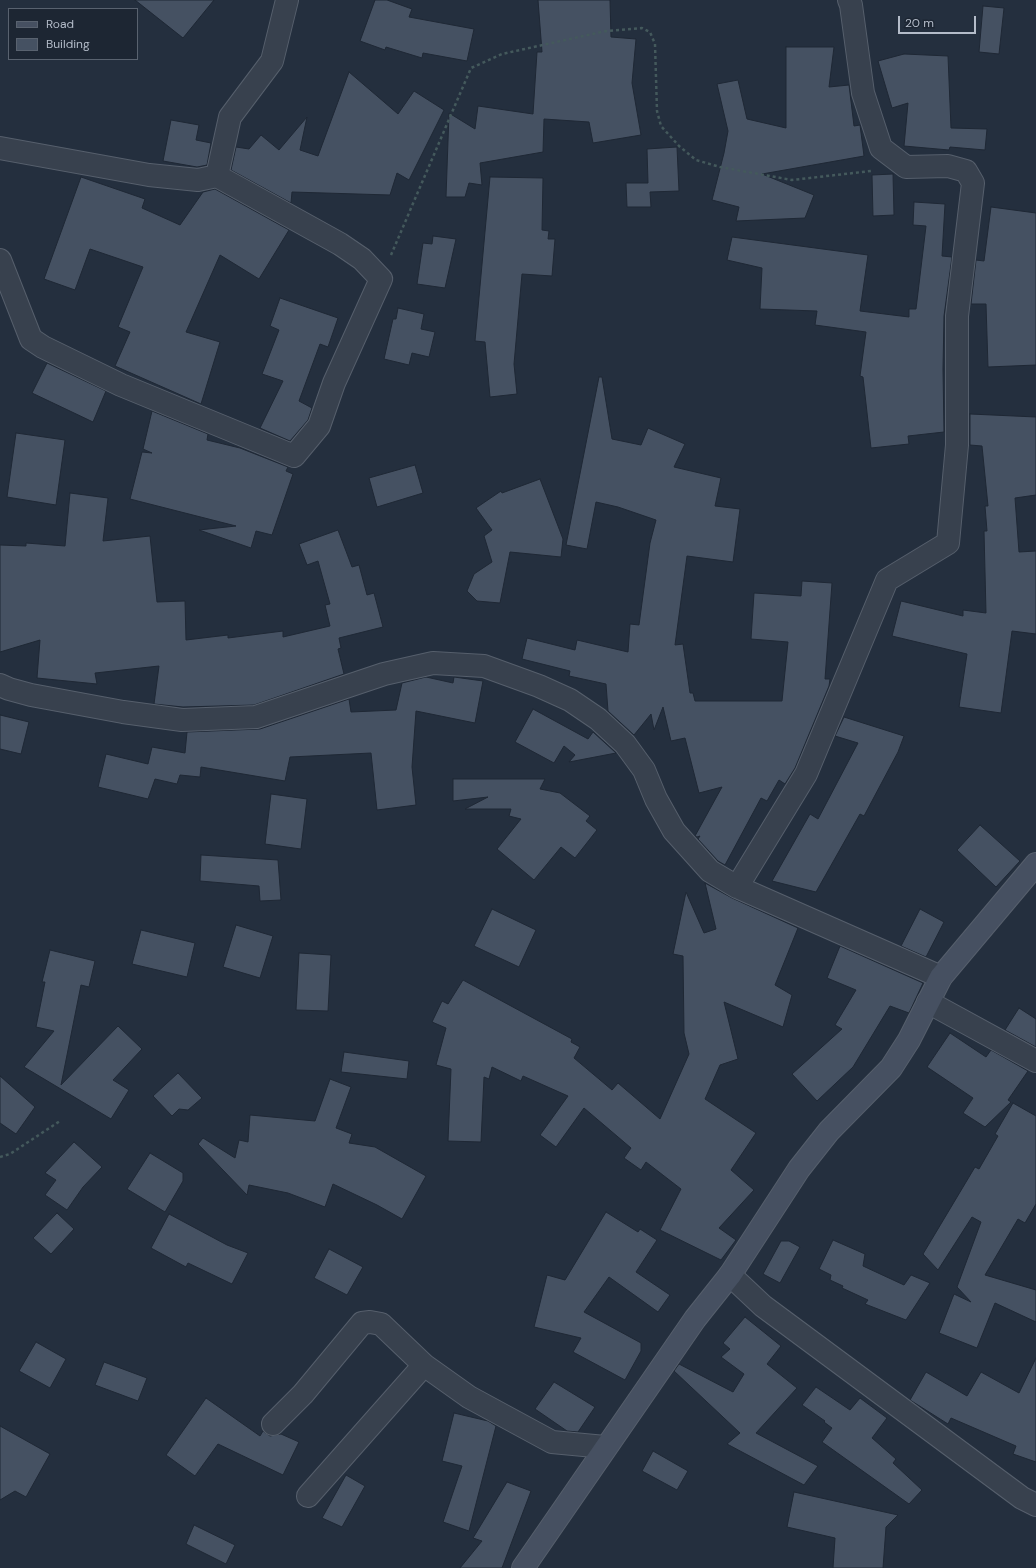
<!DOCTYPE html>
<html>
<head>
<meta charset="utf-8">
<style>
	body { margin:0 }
	#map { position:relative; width:1036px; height:1568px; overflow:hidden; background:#242f3e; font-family:"DM Sans",sans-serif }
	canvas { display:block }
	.legend { position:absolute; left:8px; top:8px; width:130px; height:52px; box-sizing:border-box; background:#1d2633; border:1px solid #59626f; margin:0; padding:5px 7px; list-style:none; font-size:12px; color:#b4bcc9 }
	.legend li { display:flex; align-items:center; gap:8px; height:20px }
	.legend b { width:20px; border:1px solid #59626f }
	.scale { position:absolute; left:898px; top:16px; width:78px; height:18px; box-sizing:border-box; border:2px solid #b4bcc9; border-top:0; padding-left:5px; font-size:12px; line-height:14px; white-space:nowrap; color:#b4bcc9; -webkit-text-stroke:3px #1d2633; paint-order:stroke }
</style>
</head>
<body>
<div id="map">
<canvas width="1036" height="1568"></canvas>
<ul class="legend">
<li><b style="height:5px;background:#465061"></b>Road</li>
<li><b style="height:11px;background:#455162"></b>Building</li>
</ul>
<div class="scale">20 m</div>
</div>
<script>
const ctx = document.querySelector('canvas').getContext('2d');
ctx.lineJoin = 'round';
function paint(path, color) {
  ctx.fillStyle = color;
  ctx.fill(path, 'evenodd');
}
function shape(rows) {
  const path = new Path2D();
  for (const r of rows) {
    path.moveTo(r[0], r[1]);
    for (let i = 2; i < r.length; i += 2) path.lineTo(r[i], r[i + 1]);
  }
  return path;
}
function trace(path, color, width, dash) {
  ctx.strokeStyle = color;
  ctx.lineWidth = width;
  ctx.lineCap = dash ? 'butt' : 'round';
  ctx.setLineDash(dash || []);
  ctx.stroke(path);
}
const building = shape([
	[135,0,214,0,183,38,135,0],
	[375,0,387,0,412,9,409,17,474,29,467,61,423,53,422,58,386,47,385,50,360,41,375,0],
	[538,0,610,0,611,37,636,39,632,83,641,135,593,143,589,122,544,119,543,152,480,163,482,185,469,183,465,197,446,197,449,113,475,129,478,106,533,114,537,52,542,52,538,0],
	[983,6,1004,8,999,54,979,52,983,6],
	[786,47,834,47,829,87,849,85,854,126,860,125,864,156,762,174,814,195,805,218,736,221,739,207,712,200,724,153,728,131,717,84,738,80,747,119,786,128,786,47],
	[904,54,948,56,951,128,987,129,985,150,950,147,949,150,904,146,908,103,892,108,878,61,904,54],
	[349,72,398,114,414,91,444,110,409,180,397,173,390,195,292,192,291,203,231,170,236,147,249,149,261,135,279,150,307,117,300,150,318,156,349,72],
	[171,120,199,125,196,140,211,143,207,165,197,167,163,161,171,120],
	[677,147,679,191,650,192,651,207,627,207,626,183,648,183,647,149,677,147],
	[893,174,894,215,873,216,872,175,893,174],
	[81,177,145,199,142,208,180,225,203,192,215,189,289,230,259,279,220,255,186,332,220,342,201,404,115,366,130,332,118,327,143,267,90,249,75,290,44,279,81,177],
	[490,177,543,178,542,230,549,231,548,239,555,239,552,276,522,274,514,364,517,394,490,397,485,342,475,341,490,177],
	[914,202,945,204,942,256,952,257,944,316,943,369,944,432,908,436,909,444,871,448,863,377,860,376,866,332,815,325,817,311,760,309,762,268,727,260,732,237,868,255,860,311,909,317,909,309,916,309,926,226,913,225,914,202],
	[991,207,1036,213,1036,365,988,367,986,304,971,304,976,260,984,261,991,207],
	[433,236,456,239,445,288,417,284,423,243,432,244,433,236],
	[280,298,338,318,328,347,320,344,299,401,312,408,308,420,290,441,260,428,283,381,262,374,279,330,270,326,280,298],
	[398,308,424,314,421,329,435,332,429,357,412,353,409,365,384,359,393,319,396,319,398,308],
	[47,363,106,391,93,422,32,393,47,363],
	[599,377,602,377,612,439,641,445,648,428,685,444,674,467,721,478,715,506,740,509,733,562,687,556,675,645,683,644,690,693,693,693,695,701,782,701,788,642,751,639,754,593,801,596,802,581,832,583,825,679,830,679,829,686,795,768,785,784,779,780,767,801,761,798,725,865,718,861,698,839,700,836,697,837,695,836,722,787,699,793,685,738,671,741,663,707,654,730,651,714,634,735,608,711,606,684,569,676,570,671,522,659,527,638,575,650,577,640,628,652,630,624,639,625,650,543,656,520,618,507,596,502,587,549,566,545,599,377],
	[152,411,208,434,207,440,240,448,288,467,286,471,293,474,272,535,256,531,251,548,199,530,236,526,130,499,142,452,152,453,143,449,152,411],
	[970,414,1036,417,1036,495,1015,498,1019,552,1036,551,1036,634,1012,631,1001,713,959,707,967,654,892,636,901,601,963,616,963,610,986,613,984,531,987,531,985,506,988,506,982,446,970,445,970,414],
	[16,433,65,440,56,505,7,497,16,433],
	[415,465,423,493,377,507,369,478,415,465],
	[540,479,563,539,561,557,510,552,500,603,477,601,467,591,474,574,492,562,484,536,492,530,476,508,501,491,502,493,540,479],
	[70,493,108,498,103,541,150,536,157,602,185,601,186,640,228,635,228,638,283,631,283,637,330,626,325,605,330,604,318,561,307,565,299,544,338,530,352,567,359,565,367,595,374,593,383,627,339,638,341,648,338,649,344,674,254,705,183,707,154,704,159,666,95,673,97,684,37,678,40,640,0,652,0,545,26,546,26,543,65,546,70,493],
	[426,677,453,683,454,677,483,681,475,723,416,711,412,767,416,805,377,810,371,753,290,757,285,781,201,767,200,777,180,775,177,784,155,779,148,799,98,787,106,754,148,764,152,747,185,753,187,732,260,729,349,699,351,712,396,710,402,683,426,677],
	[533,709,588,739,593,732,616,753,569,762,575,755,564,746,554,763,515,742,533,709],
	[0,715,29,722,21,754,0,749,0,715],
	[844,717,904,736,898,752,864,816,860,814,816,892,772,881,810,814,818,819,858,743,835,736,844,717],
	[453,779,545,779,540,789,560,793,590,816,586,821,597,830,575,858,561,847,534,880,497,849,521,819,509,816,511,809,465,809,488,797,453,801,453,779],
	[271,794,307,799,301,849,265,844,271,794],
	[980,825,1020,861,996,887,957,850,980,825],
	[201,855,278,860,281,900,260,901,259,886,200,881,201,855],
	[705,883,732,898,798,928,775,985,792,995,783,1027,724,1002,738,1059,720,1065,705,1099,756,1133,731,1170,754,1190,719,1228,736,1240,721,1260,660,1230,681,1189,646,1162,641,1170,624,1158,631,1148,584,1108,556,1147,540,1135,568,1096,523,1076,521,1081,492,1067,489,1079,484,1077,481,1142,448,1141,451,1069,436,1065,446,1028,432,1022,442,1001,448,1004,463,980,572,1039,571,1042,580,1047,574,1058,612,1090,618,1083,660,1119,689,1054,684,1033,683,956,673,954,686,892,704,933,716,929,705,883],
	[492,909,536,930,519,967,474,946,492,909],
	[920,909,944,922,926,957,901,946,920,909],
	[236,925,273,936,260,978,223,967,236,925],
	[141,930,195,943,187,977,132,964,141,930],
	[840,946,923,983,909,1013,890,1006,853,1067,817,1101,792,1074,842,1029,835,1025,856,990,827,978,840,946],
	[50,950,95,961,89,987,81,985,61,1085,118,1026,142,1049,113,1080,129,1090,111,1119,24,1067,54,1031,36,1027,45,982,42,982,50,950],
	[299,953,331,955,328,1011,296,1010,299,953],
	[1019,1008,1036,1019,1036,1047,1005,1030,1019,1008],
	[950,1033,986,1057,991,1050,1028,1071,1008,1100,1011,1102,985,1127,963,1113,973,1098,927,1067,950,1033],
	[344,1052,409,1061,407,1079,341,1072,344,1052],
	[178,1073,202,1098,188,1110,179,1109,172,1116,153,1096,178,1073],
	[0,1076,35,1107,16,1134,0,1123,0,1076],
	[330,1079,351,1087,336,1128,352,1134,349,1143,375,1147,426,1176,402,1219,377,1205,333,1184,325,1207,288,1193,249,1185,247,1195,198,1144,203,1138,235,1158,239,1140,248,1142,250,1115,315,1121,330,1079],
	[1013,1103,1036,1116,1036,1204,1025,1223,1018,1219,985,1275,1036,1290,1036,1322,995,1303,977,1348,939,1333,954,1294,971,1302,957,1287,981,1222,972,1217,938,1270,923,1254,975,1167,979,1169,998,1136,995,1134,1013,1103],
	[74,1142,102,1167,83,1187,67,1210,45,1195,56,1180,45,1173,74,1142],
	[150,1153,183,1173,183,1181,165,1212,127,1189,150,1153],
	[606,1212,638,1232,640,1229,657,1240,636,1272,670,1295,658,1312,609,1277,584,1312,641,1343,641,1351,625,1380,573,1352,581,1338,534,1327,547,1275,565,1280,606,1212],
	[57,1213,74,1229,51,1254,33,1238,57,1213],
	[169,1214,227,1245,248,1253,232,1284,188,1263,186,1267,151,1248,169,1214],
	[833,1240,865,1254,863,1266,904,1285,911,1275,930,1283,906,1320,865,1304,868,1300,842,1288,843,1286,830,1280,831,1275,819,1269,833,1240],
	[781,1241,789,1241,800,1247,780,1283,763,1274,781,1241],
	[329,1249,363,1267,347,1295,314,1278,329,1249],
	[745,1317,781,1346,767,1364,797,1388,756,1433,818,1466,804,1485,727,1444,740,1433,674,1371,679,1364,733,1392,744,1374,721,1357,730,1349,723,1343,745,1317],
	[36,1342,66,1359,50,1388,19,1371,36,1342],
	[1036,1358,1036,1462,1013,1454,1016,1446,951,1418,948,1424,910,1400,926,1372,967,1396,981,1372,1019,1393,1036,1358],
	[104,1362,147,1378,138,1401,95,1385,104,1362],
	[554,1382,595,1407,578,1432,567,1431,535,1409,554,1382],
	[816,1387,850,1410,860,1398,887,1418,872,1438,896,1459,893,1463,922,1490,909,1504,822,1442,832,1428,824,1422,825,1421,802,1405,816,1387],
	[206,1398,260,1436,263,1431,270,1436,281,1434,299,1442,283,1475,218,1444,195,1476,166,1455,206,1398],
	[454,1413,488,1421,496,1426,469,1531,443,1522,462,1466,442,1461,454,1413],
	[0,1426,50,1454,26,1497,15,1491,0,1500,0,1426],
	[653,1451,688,1471,677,1490,642,1471,653,1451],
	[346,1475,365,1486,342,1527,322,1518,346,1475],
	[507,1482,531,1491,502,1568,460,1568,482,1541,473,1538,507,1482],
	[794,1492,898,1515,886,1527,883,1568,833,1568,835,1538,787,1527,794,1492],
	[194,1525,235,1545,226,1564,186,1544,194,1525]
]);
paint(building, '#455162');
trace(building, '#1f2835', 1);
const street = shape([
	[0,148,149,175,198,180,217,176,340,244,362,259,381,279,334,383,319,426,294,456,121,385,43,347,31,339,0,260],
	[217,176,230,117,272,61,287,0],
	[0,685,9,689,31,695,123,712,182,720,256,717,384,674,433,663,484,666,539,686,570,700,598,719,625,744,644,770,656,799,674,831,710,871,737,887,941,977],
	[737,887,806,774,887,580,948,543,957,445,957,316,973,183,966,171,948,166,906,167,881,148,863,93,851,5,849,0],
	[928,1002,1036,1061],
	[730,1275,763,1306,1022,1498,1036,1505],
	[273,1424,303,1394,362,1323,370,1322,381,1324,424,1365,469,1397,552,1442,605,1447],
	[308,1496,424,1365]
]);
const secondary = shape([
	[523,1568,695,1319,730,1275,799,1169,829,1131,891,1068,909,1040,941,977,1036,864]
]);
trace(street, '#565f6c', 24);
trace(secondary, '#565f6c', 24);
trace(shape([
	[391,255,471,68,502,54,606,31,642,28,650,32,655,44,657,111,661,126,679,146,696,160,720,167,792,180,871,171],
	[0,1157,10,1154,60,1121]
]), '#44595c', 2.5, [3, 3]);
trace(street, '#38414e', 22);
trace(secondary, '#465061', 22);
</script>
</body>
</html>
